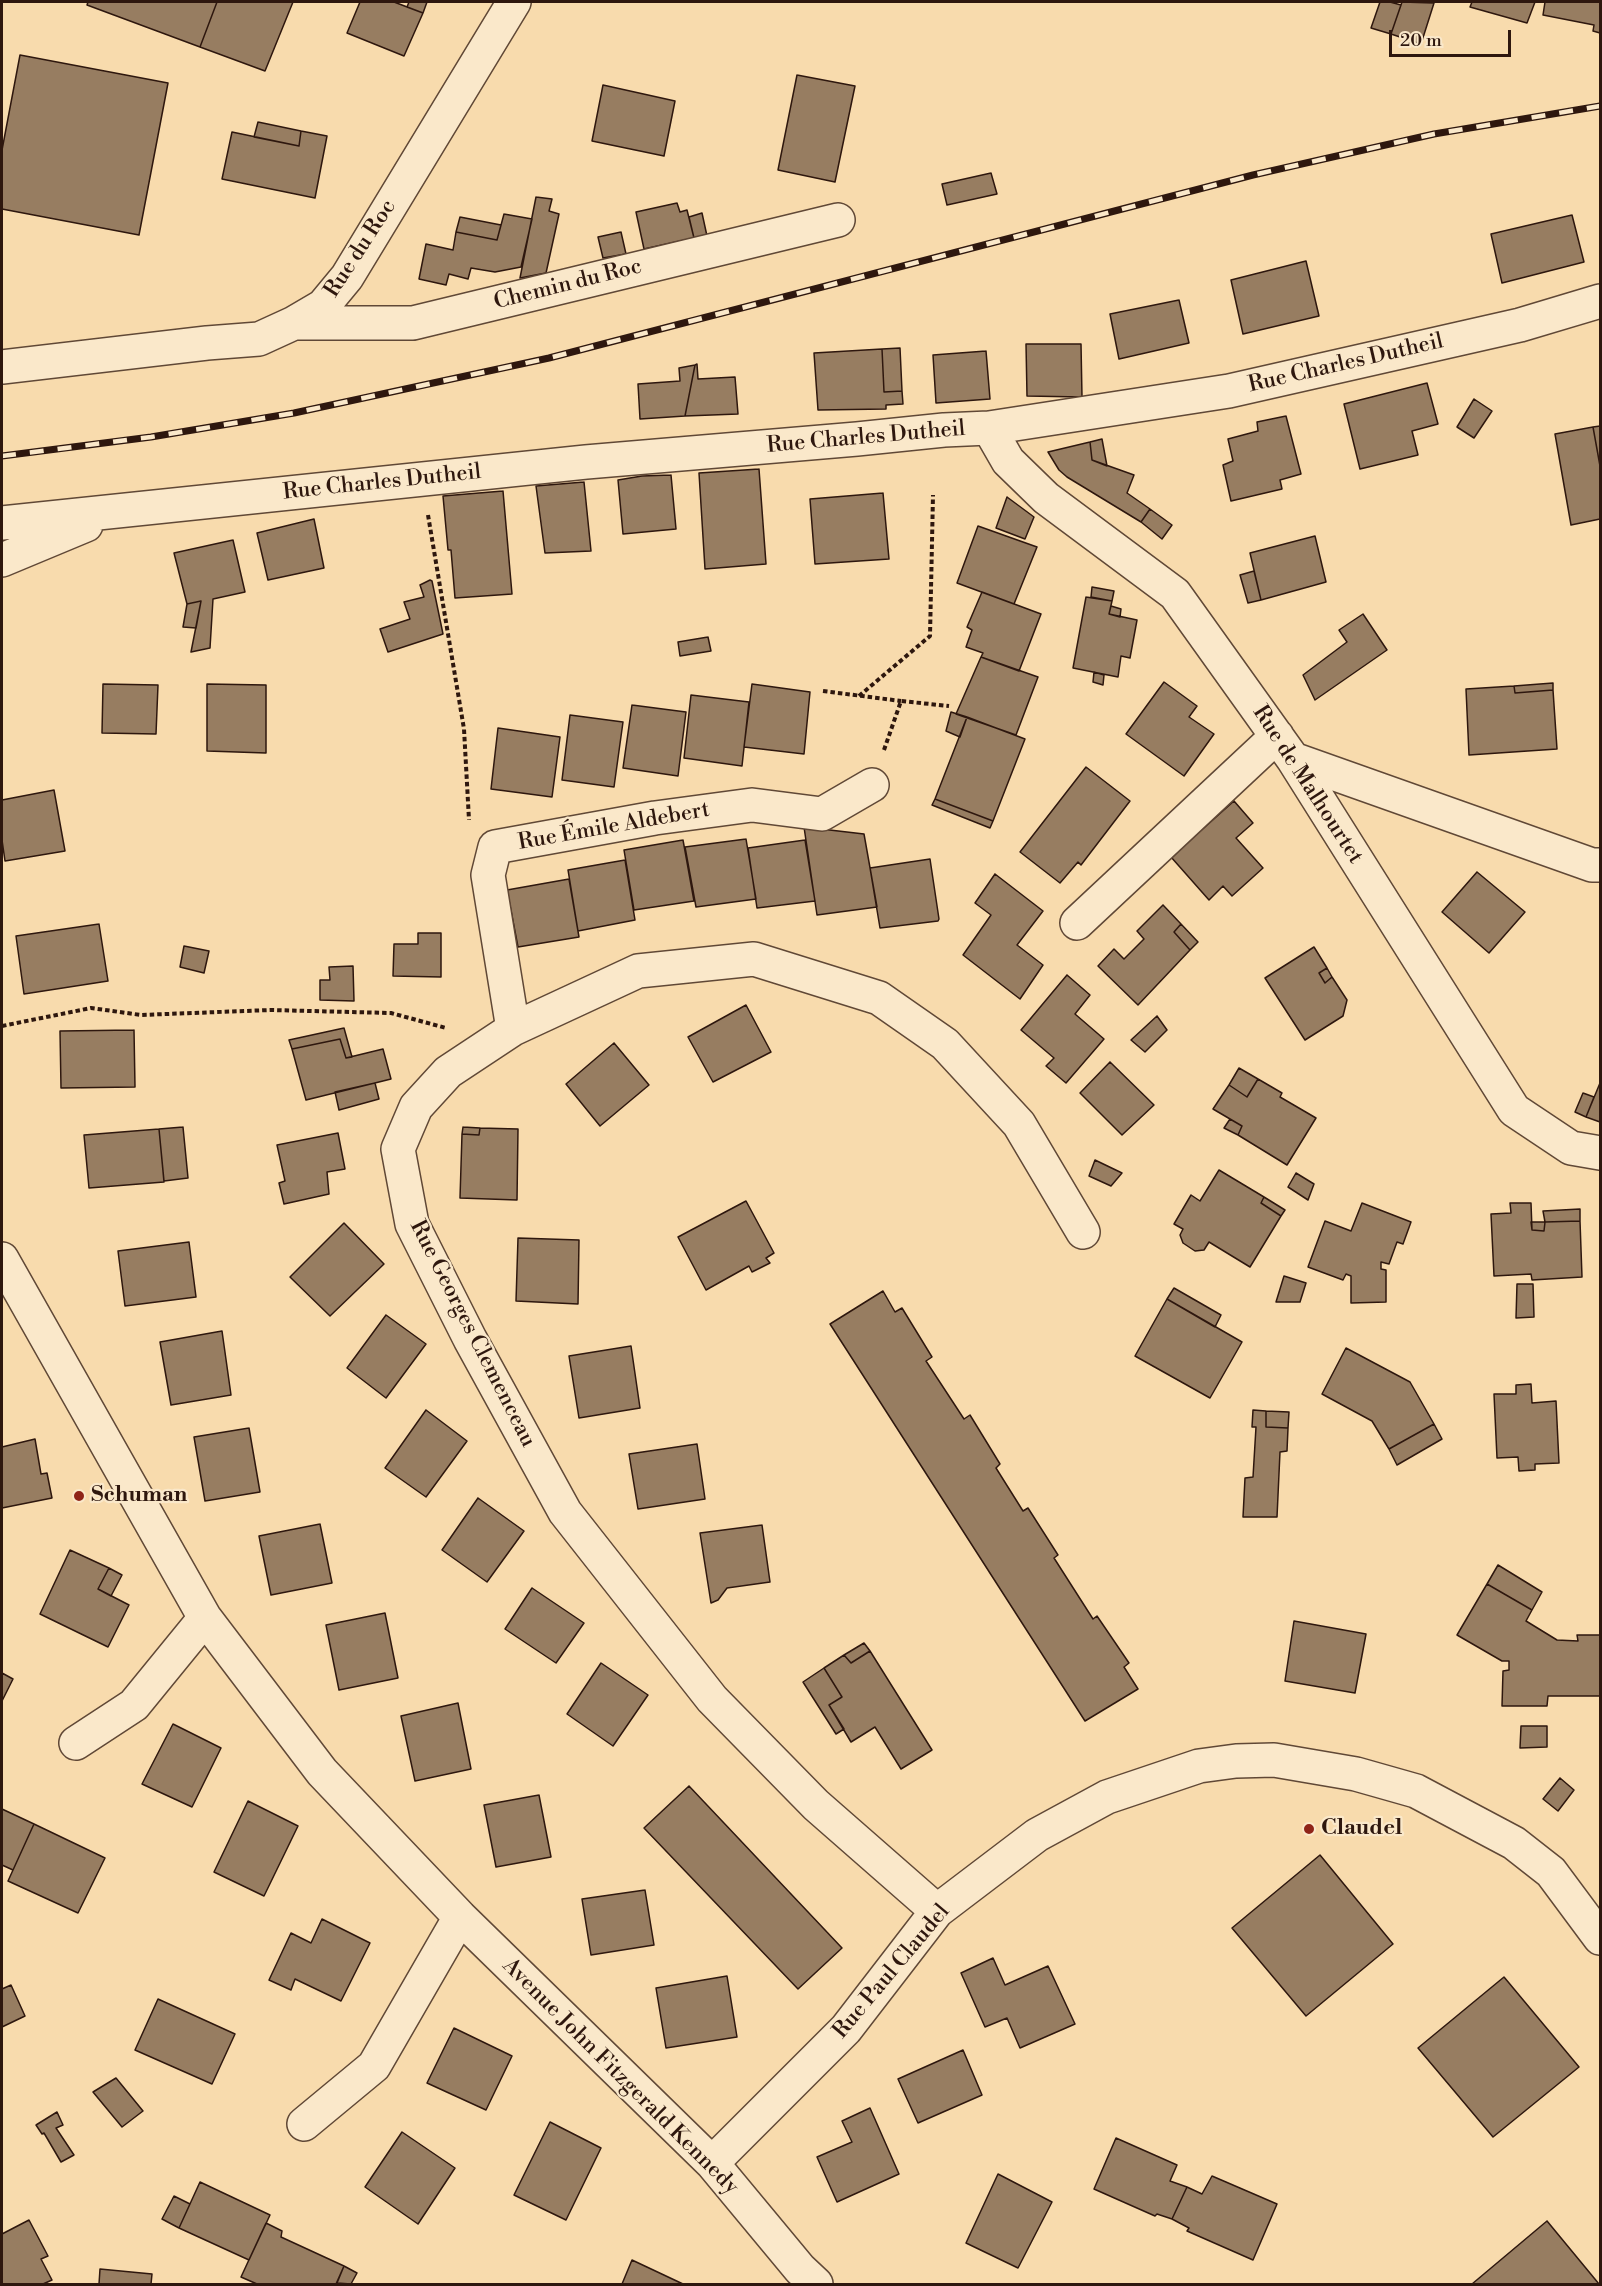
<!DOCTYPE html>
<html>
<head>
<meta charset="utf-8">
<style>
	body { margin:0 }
	#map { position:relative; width:1602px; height:2286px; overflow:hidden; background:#f8dbad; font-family:"Libre Bodoni",serif }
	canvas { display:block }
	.frame { position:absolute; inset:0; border:3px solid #2e170e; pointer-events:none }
	.scale { position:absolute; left:1389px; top:30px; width:122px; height:27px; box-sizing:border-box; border:3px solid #2e170e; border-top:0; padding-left:8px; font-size:18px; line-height:21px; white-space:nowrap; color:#2e170e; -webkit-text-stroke:4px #fae8ca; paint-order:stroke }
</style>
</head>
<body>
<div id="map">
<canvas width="1602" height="2286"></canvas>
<div class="frame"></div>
<div class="scale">20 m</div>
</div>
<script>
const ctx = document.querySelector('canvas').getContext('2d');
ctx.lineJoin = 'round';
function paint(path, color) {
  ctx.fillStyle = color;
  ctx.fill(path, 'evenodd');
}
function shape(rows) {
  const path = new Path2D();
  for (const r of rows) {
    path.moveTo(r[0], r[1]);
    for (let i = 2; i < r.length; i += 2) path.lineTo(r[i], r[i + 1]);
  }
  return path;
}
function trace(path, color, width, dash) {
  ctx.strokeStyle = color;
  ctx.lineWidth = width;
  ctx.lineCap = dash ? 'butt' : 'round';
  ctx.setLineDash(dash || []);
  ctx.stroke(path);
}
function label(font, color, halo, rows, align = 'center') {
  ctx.font = font + ' "Libre Bodoni",serif';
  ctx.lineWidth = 4.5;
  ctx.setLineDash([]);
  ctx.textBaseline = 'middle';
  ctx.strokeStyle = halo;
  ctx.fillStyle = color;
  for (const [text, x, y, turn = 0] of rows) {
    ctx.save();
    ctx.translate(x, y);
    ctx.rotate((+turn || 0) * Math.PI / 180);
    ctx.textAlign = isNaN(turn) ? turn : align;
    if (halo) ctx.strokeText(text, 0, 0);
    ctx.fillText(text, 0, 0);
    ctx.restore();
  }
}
const building = shape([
	[88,2,217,2,200,47,87,5,88,2],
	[217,2,293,2,265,71,200,47,217,2],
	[360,2,394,2,423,13,404,56,347,33,360,2],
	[409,2,427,2,423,13,407,7,409,2],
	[1380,2,1390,2,1401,5,1391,34,1371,28,1380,2],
	[1402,2,1434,3,1421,44,1391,34,1402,2],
	[1472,2,1535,2,1527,23,1470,7,1472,2],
	[1545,2,1600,2,1600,33,1593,31,1594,25,1543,15,1545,2],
	[20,55,168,83,139,235,2,209,2,150,20,55],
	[797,75,855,86,835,182,778,170,797,75],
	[603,85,675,101,664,156,592,141,603,85],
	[258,122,301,131,299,146,254,137,258,122],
	[301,131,327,136,315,198,222,179,232,132,299,146,301,131],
	[991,173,997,194,947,205,942,184,991,173],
	[536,197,552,199,549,211,559,214,546,273,520,278,536,197],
	[677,203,680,212,687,210,694,238,644,249,636,212,677,203],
	[702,213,707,236,694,238,689,217,702,213],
	[504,214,532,219,521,267,495,272,471,268,468,279,449,274,446,285,419,279,426,244,453,250,456,232,497,240,504,214],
	[1572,215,1584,262,1502,283,1491,234,1572,215],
	[460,217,501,225,497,240,456,232,460,217],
	[621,232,626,254,603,258,598,237,621,232],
	[1306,261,1319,316,1243,334,1231,280,1306,261],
	[1179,300,1189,343,1119,359,1110,314,1179,300],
	[1026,344,1081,344,1082,397,1027,396,1026,344],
	[900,348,902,391,884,392,882,349,900,348],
	[882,349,884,392,902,391,903,404,886,405,886,409,818,410,814,353,882,349],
	[986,351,990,399,936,403,933,355,986,351],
	[697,364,698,379,735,377,738,414,685,416,695,365,697,364],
	[695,365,685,416,640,419,638,384,680,381,679,368,695,365],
	[1427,383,1438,424,1412,431,1418,455,1360,469,1344,404,1427,383],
	[1474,399,1492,411,1474,438,1457,427,1474,399],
	[1286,416,1301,474,1280,480,1282,489,1231,501,1223,465,1233,461,1228,439,1258,431,1257,422,1286,416],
	[1600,426,1600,466,1593,427,1600,426],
	[1593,427,1600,466,1600,519,1571,525,1555,434,1593,427],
	[1102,439,1107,466,1092,460,1090,442,1102,439],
	[1090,442,1092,460,1134,475,1127,493,1150,509,1141,522,1067,477,1059,470,1048,452,1090,442],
	[759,469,766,564,705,569,699,473,759,469],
	[671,475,676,529,623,534,618,480,642,476,671,475],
	[584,482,591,551,545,553,536,486,584,482],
	[503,491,512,594,455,598,451,550,448,550,443,496,503,491],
	[883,493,889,559,815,564,810,499,883,493],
	[1007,497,1034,517,1025,539,996,528,1007,497],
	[1150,509,1172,525,1162,539,1141,522,1150,509],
	[314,519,324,568,268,580,257,533,314,519],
	[978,526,1037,547,1014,604,957,583,978,526],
	[1315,536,1326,582,1261,600,1250,553,1315,536],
	[233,540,245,592,213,599,210,648,191,652,201,601,187,604,174,553,233,540],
	[1254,571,1261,600,1248,603,1240,575,1254,571],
	[430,580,432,581,443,634,388,652,380,629,410,619,404,602,424,597,420,585,430,580],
	[1092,587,1114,591,1112,601,1091,597,1092,587],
	[982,592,1041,614,1019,671,981,657,983,653,966,647,972,630,967,627,982,592],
	[1086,597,1112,601,1109,614,1137,620,1130,658,1121,656,1118,677,1073,668,1086,597],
	[201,601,196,628,183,627,187,604,201,601],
	[1111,606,1121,609,1120,617,1109,614,1111,606],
	[1363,614,1387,650,1315,700,1303,675,1347,642,1339,630,1363,614],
	[708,637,711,651,680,656,678,642,708,637],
	[981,657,1038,677,1016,735,956,714,981,657],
	[1094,672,1104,675,1103,685,1093,682,1094,672],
	[1164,682,1197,706,1189,717,1214,734,1184,776,1126,734,1164,682],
	[1553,683,1553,690,1515,693,1514,686,1553,683],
	[103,684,158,685,156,734,102,733,103,684],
	[207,684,266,685,266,753,207,751,207,684],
	[752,684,810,692,804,754,744,747,752,684],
	[1514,686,1515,693,1553,690,1557,749,1469,755,1466,689,1514,686],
	[691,695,749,702,742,766,684,758,691,695],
	[632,705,686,712,678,776,623,768,632,705],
	[951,712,967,717,960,737,946,731,951,712],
	[570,715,623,722,614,787,562,780,570,715],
	[967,717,1025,739,993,821,935,799,967,717],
	[498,728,560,737,552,797,491,789,498,728],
	[1086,767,1130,801,1081,865,1078,862,1060,883,1020,852,1086,767],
	[54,790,65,851,5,861,2,840,2,800,54,790],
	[935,799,993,821,990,828,932,805,935,799],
	[1234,801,1253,823,1236,838,1263,868,1232,896,1223,886,1209,900,1171,857,1234,801],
	[804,827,864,834,877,907,817,915,804,827],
	[746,839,756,899,696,907,685,847,746,839],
	[683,840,694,901,634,910,624,850,683,840],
	[805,840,815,901,757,908,748,848,805,840],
	[930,859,939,919,938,921,880,928,870,868,930,859],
	[625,860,635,920,578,931,568,870,625,860],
	[1477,872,1525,912,1489,953,1442,912,1477,872],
	[995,874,1043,911,1017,945,1043,965,1020,999,963,955,991,915,975,903,995,874],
	[569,879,579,937,518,947,507,890,569,879],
	[1163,905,1181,924,1174,932,1190,950,1138,1005,1098,966,1114,949,1124,959,1144,939,1137,931,1163,905],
	[99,924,108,981,24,994,16,936,99,924],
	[1181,924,1198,942,1190,950,1174,932,1181,924],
	[418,933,441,933,441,977,393,976,394,944,418,944,418,933],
	[184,946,209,951,204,973,180,967,184,946],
	[1314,947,1327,968,1319,973,1325,983,1332,977,1347,1000,1343,1016,1305,1040,1265,978,1314,947],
	[353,966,354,1001,320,1000,320,980,330,980,329,967,353,966],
	[1327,968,1332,977,1325,983,1319,973,1327,968],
	[1067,975,1090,995,1075,1014,1104,1039,1066,1083,1046,1066,1054,1058,1021,1030,1067,975],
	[746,1005,771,1052,713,1082,688,1037,746,1005],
	[1157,1016,1167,1030,1145,1052,1131,1040,1157,1016],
	[344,1028,352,1057,346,1058,340,1039,292,1049,289,1040,344,1028],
	[134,1030,135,1087,61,1088,60,1031,134,1030],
	[340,1039,346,1058,383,1049,391,1079,306,1100,292,1049,340,1039],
	[614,1043,649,1085,600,1126,566,1084,614,1043],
	[1110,1062,1154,1105,1122,1135,1080,1093,1110,1062],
	[1239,1068,1258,1079,1247,1097,1229,1085,1239,1068],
	[1258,1079,1282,1093,1280,1097,1316,1118,1287,1165,1238,1135,1242,1126,1213,1109,1229,1085,1247,1097,1258,1079],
	[375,1083,379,1099,339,1110,335,1092,375,1083],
	[1600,1083,1600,1122,1586,1117,1600,1083],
	[1583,1093,1594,1097,1586,1117,1575,1112,1583,1093],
	[1230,1119,1242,1126,1238,1135,1224,1128,1230,1119],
	[183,1127,188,1178,164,1181,159,1129,183,1127],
	[463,1127,480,1128,479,1135,462,1134,463,1127],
	[480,1128,518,1129,517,1200,460,1198,462,1134,479,1135,480,1128],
	[159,1129,164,1182,89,1188,84,1135,159,1129],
	[338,1133,345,1169,327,1172,329,1194,284,1204,279,1183,285,1181,277,1145,338,1133],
	[1095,1160,1122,1173,1111,1186,1089,1176,1095,1160],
	[1219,1170,1264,1197,1261,1203,1281,1216,1250,1267,1209,1242,1204,1250,1195,1251,1183,1243,1180,1235,1183,1229,1174,1224,1191,1195,1200,1201,1219,1170],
	[1296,1173,1314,1184,1308,1200,1288,1187,1296,1173],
	[1264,1197,1285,1210,1281,1216,1261,1203,1264,1197],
	[746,1201,774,1253,766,1258,770,1263,752,1272,749,1266,706,1290,678,1237,746,1201],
	[1362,1203,1411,1222,1403,1244,1397,1242,1389,1264,1381,1262,1381,1269,1386,1270,1386,1302,1351,1303,1351,1276,1346,1274,1343,1280,1308,1267,1325,1221,1351,1231,1362,1203],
	[1510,1203,1531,1203,1532,1230,1544,1231,1545,1222,1580,1221,1582,1277,1532,1280,1531,1274,1494,1276,1491,1214,1511,1213,1510,1203],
	[1580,1209,1580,1221,1545,1222,1543,1211,1580,1209],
	[1531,1222,1545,1222,1544,1231,1532,1230,1531,1222],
	[344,1223,384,1264,330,1316,290,1277,344,1223],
	[518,1238,579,1240,578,1304,516,1301,518,1238],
	[189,1242,196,1297,125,1306,118,1251,189,1242],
	[1284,1276,1306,1283,1300,1302,1276,1302,1284,1276],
	[1517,1284,1533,1284,1534,1317,1516,1318,1517,1284],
	[1174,1288,1221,1315,1215,1327,1167,1299,1174,1288],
	[883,1291,895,1312,902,1308,932,1357,926,1361,964,1419,970,1415,1000,1464,996,1468,1023,1511,1028,1508,1058,1555,1054,1558,1093,1619,1097,1616,1129,1663,1124,1667,1138,1689,1085,1721,830,1324,883,1291],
	[1167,1299,1242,1342,1210,1398,1135,1356,1167,1299],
	[386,1315,426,1344,386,1398,347,1368,386,1315],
	[222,1331,231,1395,171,1405,160,1342,222,1331],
	[631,1346,640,1408,579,1418,569,1356,631,1346],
	[1346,1348,1410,1382,1434,1424,1389,1449,1372,1421,1322,1394,1346,1348],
	[1531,1384,1532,1403,1556,1401,1559,1463,1535,1464,1535,1470,1519,1471,1518,1457,1497,1458,1494,1394,1516,1394,1516,1385,1531,1384],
	[426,1410,467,1441,426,1497,385,1468,426,1410],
	[1253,1410,1266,1411,1266,1427,1288,1428,1287,1451,1280,1452,1277,1517,1243,1517,1245,1478,1253,1477,1256,1427,1252,1427,1253,1410],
	[1266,1411,1289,1412,1288,1428,1266,1427,1266,1411],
	[1434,1424,1442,1439,1397,1465,1389,1449,1434,1424],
	[249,1428,260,1492,205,1501,194,1437,249,1428],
	[35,1439,41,1474,47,1473,52,1498,2,1508,2,1447,35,1439],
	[697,1444,705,1499,638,1509,629,1454,697,1444],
	[478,1498,524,1531,487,1582,442,1550,478,1498],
	[320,1524,332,1583,271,1595,259,1536,320,1524],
	[762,1525,770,1582,727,1588,718,1600,711,1603,700,1533,762,1525],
	[70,1550,109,1568,98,1589,129,1605,108,1647,40,1614,70,1550],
	[1498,1565,1542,1592,1532,1610,1487,1584,1498,1565],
	[109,1568,122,1575,111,1596,98,1589,109,1568],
	[1487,1584,1532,1610,1526,1621,1557,1640,1578,1641,1577,1635,1600,1635,1600,1696,1548,1696,1547,1706,1502,1706,1503,1671,1509,1670,1509,1661,1502,1661,1457,1635,1487,1584],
	[532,1588,584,1623,556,1663,505,1629,532,1588],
	[385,1613,398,1678,339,1690,326,1625,385,1613],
	[1294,1621,1366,1634,1355,1693,1285,1681,1294,1621],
	[864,1643,870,1651,851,1663,844,1655,864,1643],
	[870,1651,932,1750,901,1769,875,1727,851,1742,829,1705,842,1697,824,1668,844,1655,851,1663,870,1651],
	[601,1663,648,1695,613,1746,567,1714,601,1663],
	[824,1668,842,1697,829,1705,844,1729,836,1734,803,1682,824,1668],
	[2,1673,13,1679,2,1701,2,1673],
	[458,1703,471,1769,415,1781,401,1716,458,1703],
	[173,1724,221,1748,192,1807,142,1784,173,1724],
	[1521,1726,1547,1726,1547,1747,1520,1748,1521,1726],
	[1560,1778,1574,1790,1558,1811,1543,1799,1560,1778],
	[689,1786,842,1948,798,1989,644,1828,689,1786],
	[539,1795,551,1857,496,1867,484,1805,539,1795],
	[248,1801,298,1826,264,1896,214,1872,248,1801],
	[2,1809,34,1824,13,1870,2,1865,2,1809],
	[34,1824,105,1858,78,1913,8,1881,34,1824],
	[1320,1855,1393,1944,1306,2016,1232,1928,1320,1855],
	[645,1890,654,1945,591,1955,582,1899,645,1890],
	[322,1919,370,1943,341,2001,295,1979,291,1990,269,1980,291,1933,311,1943,322,1919],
	[993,1958,1005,1985,1048,1966,1075,2024,1020,2048,1007,2018,985,2027,961,1973,993,1958],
	[727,1976,737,2037,666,2048,656,1988,727,1976],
	[1504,1977,1579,2067,1493,2137,1418,2048,1504,1977],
	[11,1985,25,2016,2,2027,2,1989,11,1985],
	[158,1999,235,2034,212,2084,135,2050,158,1999],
	[454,2028,512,2056,486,2110,427,2083,454,2028],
	[963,2050,982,2095,918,2123,898,2079,963,2050],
	[116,2078,143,2111,122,2127,93,2092,116,2078],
	[870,2108,899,2174,837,2202,817,2157,852,2142,842,2121,870,2108],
	[57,2112,63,2125,56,2128,74,2155,61,2162,44,2133,42,2134,36,2125,57,2112],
	[550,2122,601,2148,566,2220,514,2195,550,2122],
	[402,2132,455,2168,418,2224,365,2187,402,2132],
	[1116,2138,1177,2165,1170,2181,1187,2187,1172,2219,1157,2214,1155,2216,1094,2189,1116,2138],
	[998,2174,1052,2202,1018,2268,966,2243,998,2174],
	[1212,2176,1277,2204,1253,2260,1187,2231,1189,2228,1172,2219,1187,2187,1202,2194,1212,2176],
	[200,2182,270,2215,249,2260,179,2228,200,2182],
	[174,2196,190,2204,179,2228,162,2219,174,2196],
	[29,2220,48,2256,41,2259,52,2280,43,2284,2,2284,2,2234,29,2220],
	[1547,2221,1599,2284,1472,2284,1547,2221],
	[266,2223,282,2231,281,2237,344,2266,336,2284,257,2284,241,2277,266,2223],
	[632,2260,683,2284,622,2284,632,2260],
	[344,2266,357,2273,351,2284,337,2283,344,2266],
	[100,2269,152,2274,151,2284,99,2284,100,2269]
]);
paint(building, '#977d61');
trace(building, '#2e170e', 1.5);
const street = shape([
	[294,323,413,323,838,220],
	[2,367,207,343,259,339,294,323,323,306,347,277,514,2],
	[989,428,1008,461,1046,498,1175,594,1293,759,1514,1110,1571,1148,1600,1153],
	[2,523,586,462,857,439,944,430,989,428,1229,391,1520,325,1600,301],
	[2,560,86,525],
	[1293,759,1592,865,1600,865],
	[1077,923,1277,736],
	[513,1029,488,875,495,847,655,818,752,805,822,814,872,785],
	[2,1259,205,1618,322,1772,460,1917,712,2163,800,2269,816,2284],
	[76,1743,134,1705,205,1618],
	[937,1911,816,1805,712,1699,565,1512,470,1339,412,1224,398,1149,416,1107,448,1072,513,1029,638,971,754,959,879,998,945,1044,1019,1124,1083,1232],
	[304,2124,374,2066,460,1917],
	[712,2163,846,2029,937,1911,1037,1835,1107,1797,1199,1766,1236,1761,1274,1760,1356,1774,1416,1791,1514,1843,1551,1872,1600,1938]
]);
trace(street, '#604836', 36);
trace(shape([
	[428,515,464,729,469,820],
	[823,691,901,701],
	[859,696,930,636,933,495],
	[884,750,901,701,949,706],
	[2,1026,91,1008,141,1015,270,1010,391,1013,446,1028]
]), '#2e170e', 4, [4.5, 3]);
trace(street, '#fae8ca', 33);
const rail = shape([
	[2,456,151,437,294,413,549,358,1253,175,1434,134,1600,106]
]);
trace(rail, '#2e170e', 7);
trace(rail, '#fae8ca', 4.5, [14]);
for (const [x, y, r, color] of [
	[79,1496,6,"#8f2418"],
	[1309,1829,6,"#8f2418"]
]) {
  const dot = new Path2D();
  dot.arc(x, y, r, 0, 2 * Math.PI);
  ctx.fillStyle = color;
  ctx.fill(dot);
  trace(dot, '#fae8ca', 2);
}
label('22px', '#2e170e', '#fae8ca', [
	["Rue du Roc",361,249,-57],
	["Chemin du Roc",568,285,-14],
	["Rue Charles Dutheil",1346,364,-13],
	["Rue Charles Dutheil",866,438,-5],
	["Rue Charles Dutheil",382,483,-6],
	["Rue de Malhourtet",1307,785,57],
	["Rue Émile Aldebert",614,827,-10],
	["Rue Georges Clemenceau",472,1334,63],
	["Rue Paul Claudel",892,1972,-50],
	["Avenue John Fitzgerald Kennedy",620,2077,45]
]);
label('bold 22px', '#2e170e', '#fae8ca', [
	["Schuman",91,1496],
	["Claudel",1321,1829]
], 'left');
</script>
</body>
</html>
